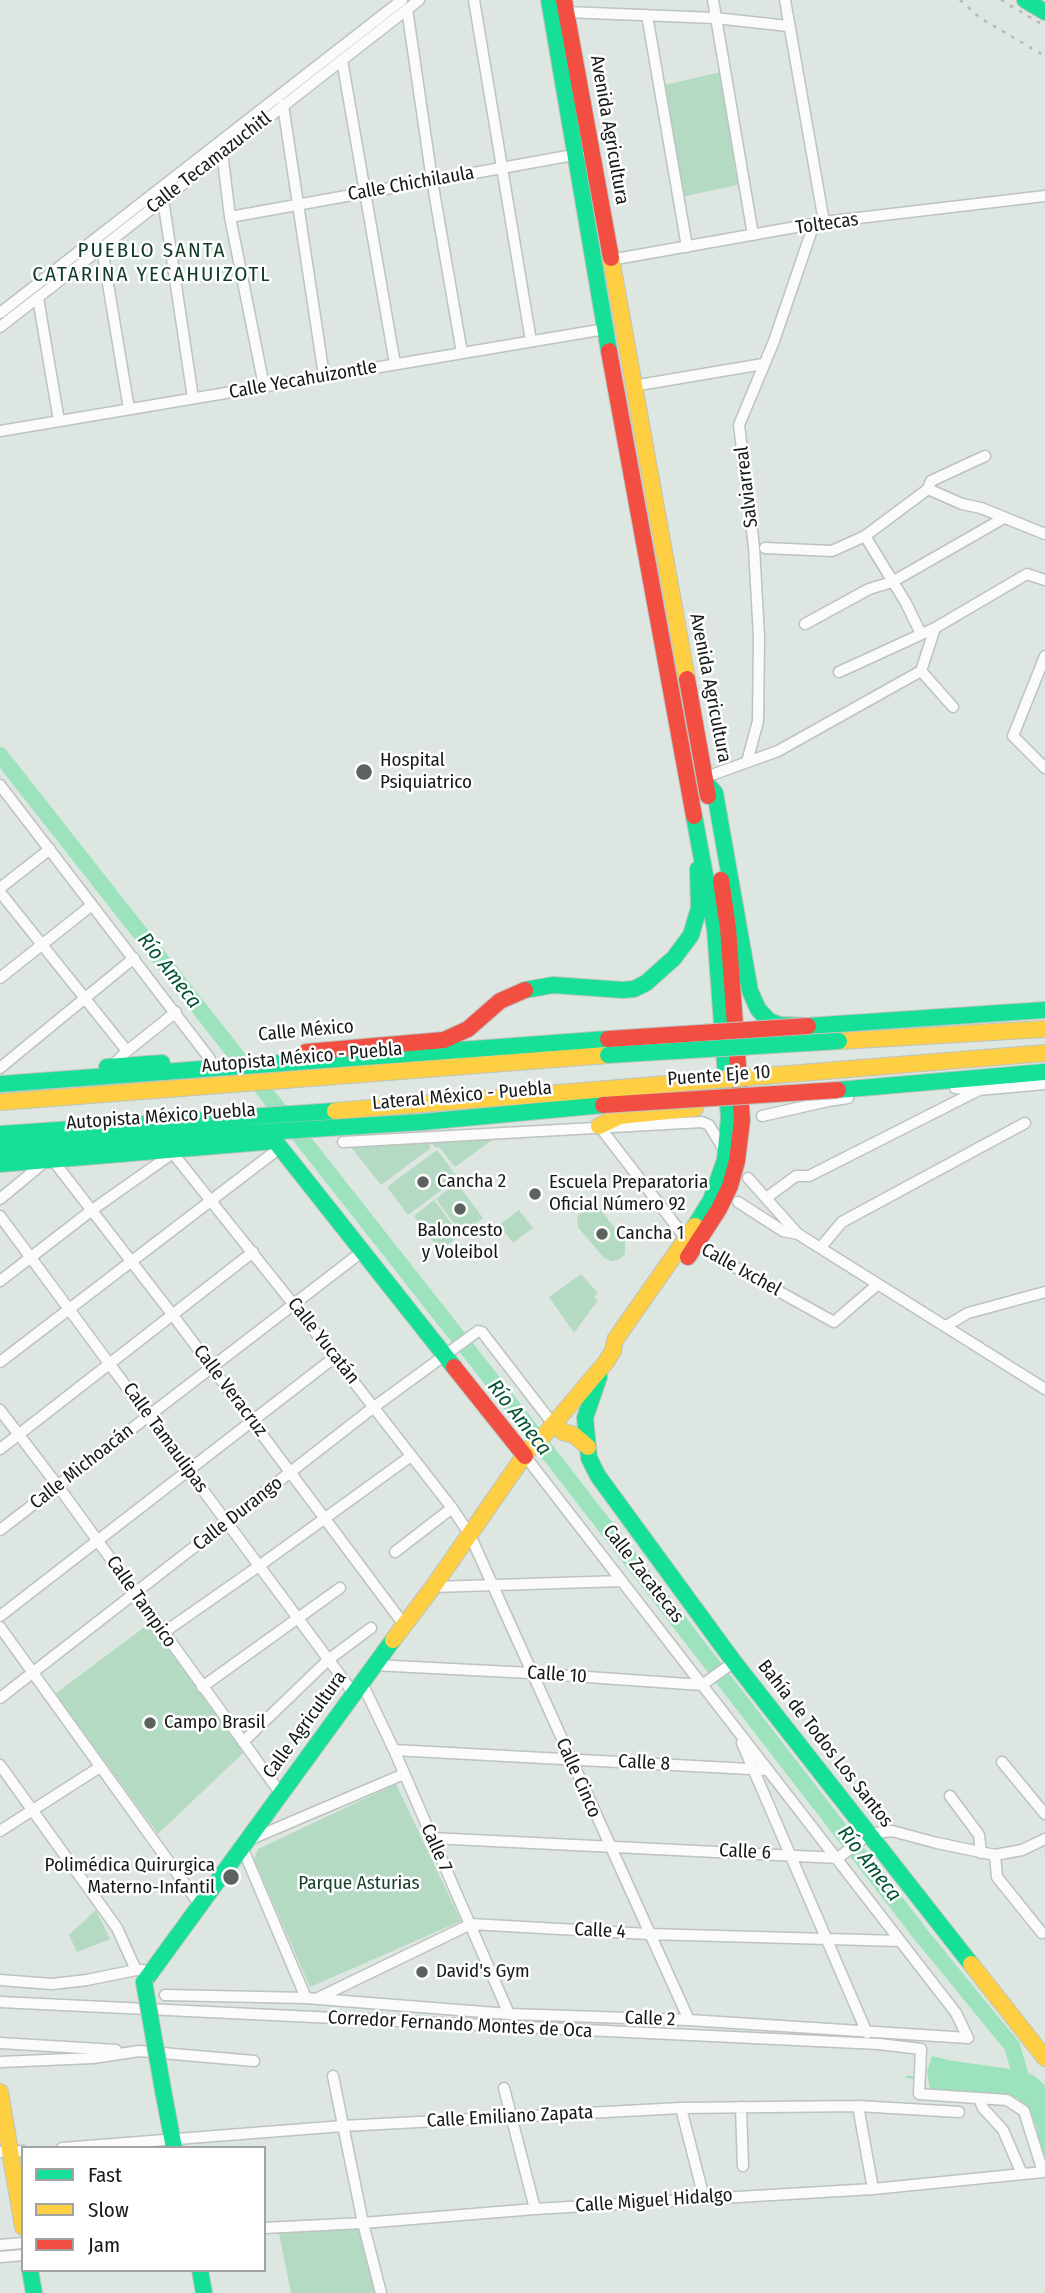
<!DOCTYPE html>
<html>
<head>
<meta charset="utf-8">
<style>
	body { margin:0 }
	#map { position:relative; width:1045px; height:2293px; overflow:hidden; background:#dee6e1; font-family:"Fira Sans Condensed",sans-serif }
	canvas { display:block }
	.legend { position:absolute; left:21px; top:2146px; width:245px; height:126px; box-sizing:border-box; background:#fff; border:2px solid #a2a4a3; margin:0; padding:9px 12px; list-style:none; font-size:21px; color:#161b18 }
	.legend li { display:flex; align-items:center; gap:14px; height:35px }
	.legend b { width:35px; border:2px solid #a2a4a3 }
</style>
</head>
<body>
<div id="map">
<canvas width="1045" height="2293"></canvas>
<ul class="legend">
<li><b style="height:9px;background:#16e098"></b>Fast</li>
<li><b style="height:9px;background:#ffcf43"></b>Slow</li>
<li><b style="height:9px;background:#f24e42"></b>Jam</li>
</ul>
</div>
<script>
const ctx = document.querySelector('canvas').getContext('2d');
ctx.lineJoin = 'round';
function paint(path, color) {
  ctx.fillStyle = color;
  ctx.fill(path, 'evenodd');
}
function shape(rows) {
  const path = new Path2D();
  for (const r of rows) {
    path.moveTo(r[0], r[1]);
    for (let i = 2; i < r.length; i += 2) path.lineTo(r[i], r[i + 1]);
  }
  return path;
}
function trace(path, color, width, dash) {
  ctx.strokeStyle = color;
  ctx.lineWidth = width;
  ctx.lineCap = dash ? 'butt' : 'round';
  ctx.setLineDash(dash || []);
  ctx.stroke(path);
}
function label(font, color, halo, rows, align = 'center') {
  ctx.font = font + ' "Fira Sans Condensed",sans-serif';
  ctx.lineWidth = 5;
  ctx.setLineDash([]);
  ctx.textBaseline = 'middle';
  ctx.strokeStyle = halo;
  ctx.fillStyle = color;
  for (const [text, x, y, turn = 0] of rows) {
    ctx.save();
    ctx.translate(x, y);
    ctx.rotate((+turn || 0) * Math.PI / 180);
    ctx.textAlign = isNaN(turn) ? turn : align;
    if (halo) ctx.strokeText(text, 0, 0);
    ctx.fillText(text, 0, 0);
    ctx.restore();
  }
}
paint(shape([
	[721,72,742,184,681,197,660,86],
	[495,1138,455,1167,439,1147,436,1148,432,1144,429,1145,431,1148,381,1185,351,1147],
	[437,1150,458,1178,408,1215,387,1187],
	[457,1183,483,1218,462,1234,436,1199],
	[434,1200,460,1235,440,1251,414,1216],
	[590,1207,600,1209,625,1241,625,1254,618,1260,612,1261,604,1258,578,1227,577,1218,579,1214],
	[519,1210,533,1228,513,1243,499,1225],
	[581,1274,598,1293,594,1297,598,1300,574,1333,549,1297],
	[150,1623,244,1752,158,1834,55,1694],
	[396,1784,461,1921,310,1987,254,1859,258,1849],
	[96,1910,110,1939,77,1952,69,1935],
	[360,2229,377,2293,291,2293,279,2233]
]), '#b4dac4');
paint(shape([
	[932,2056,953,2061,1004,2068,1033,2075,1045,2085,1045,2163,1036,2125,1018,2098,930,2090,927,2071]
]), '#9ce3bd');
trace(shape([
	[907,2077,917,2078]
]), '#9ce3bd', 2.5);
trace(shape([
	[0,755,509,1402,922,1936,1012,2046,1024,2087]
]), '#9ce3bd', 16);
const street = shape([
	[474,0,531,341],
	[713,0,753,235],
	[785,0,824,222],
	[407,9,432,180,462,353],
	[567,12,715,18,788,26],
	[647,15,687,247],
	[342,60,395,364],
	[283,105,324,376],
	[222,152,230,217,264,386],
	[163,199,193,398],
	[230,217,579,154],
	[102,248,129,409],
	[610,260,824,222,1045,196],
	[38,298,59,421],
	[0,313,402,0],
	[0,327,419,0],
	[633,386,763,364],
	[0,431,605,329],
	[928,489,962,504,981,508,1045,534],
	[865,536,906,603,921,634],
	[765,548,832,551,865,536,928,489,931,481,985,456],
	[805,624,869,589,892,582,1004,518],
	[1045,656,1013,736,1045,768],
	[921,671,953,707],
	[921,671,935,628],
	[839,672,935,628,1027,574,1045,580],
	[747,762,758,721,759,637,754,547,739,425,774,341,814,224],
	[706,777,778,751,921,671],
	[0,785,210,1059],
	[0,888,50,849],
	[0,892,127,1051],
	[0,978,92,905],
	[0,1068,134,958],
	[109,1069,127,1051,176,1012],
	[955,1088,978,1090,1045,1084],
	[762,1116,828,1101,848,1098],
	[599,1126,687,1240,697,1246,834,1322,878,1284],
	[343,1142,702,1122,709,1125,726,1153],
	[171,1151,294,1305,452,1508,470,1535,689,2020],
	[52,1159,172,1314,405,1626],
	[748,1178,798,1234,1045,1389],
	[766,1198,796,1176,809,1176,977,1091],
	[0,1199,46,1161],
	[738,1202,783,1231,798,1234],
	[0,1216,354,1694],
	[821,1247,842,1222,1025,1123],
	[0,1281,92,1210,173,1153],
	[946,1326,968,1313,1045,1292],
	[0,1362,281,1147],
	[0,1410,58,1486,281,1794],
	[0,1449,253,1252],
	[0,1530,363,1251],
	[395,1552,452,1508],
	[433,1587,622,1581],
	[0,1616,335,1357],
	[0,1627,200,1905],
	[163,1633,259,1566,411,1456],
	[374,1665,530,1673,702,1685,734,1662],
	[362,1683,394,1750,509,2014],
	[202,1687,340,1588],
	[0,1698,374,1407,478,1331,482,1332,553,1424],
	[243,1742,328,1660,371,1628],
	[742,1743,867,2033],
	[394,1750,768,1770],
	[1002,1762,1045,1814],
	[0,1765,117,1928,136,1970],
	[950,1796,979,1835,981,1853],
	[0,1831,100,1767],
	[432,1838,838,1858,869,1834,892,1831,937,1843,995,1855,1022,1850,1045,1839],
	[249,1840,404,1774],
	[242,1847,306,1998],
	[995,1855,997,1877,1042,1933],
	[0,1980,52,1984,87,1980,136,1970,143,1970],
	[165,1995,306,1998,509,2014,689,2020,968,2038,956,2013,525,1456],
	[318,1998,471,1924,648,1934,900,1941],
	[0,2002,879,2044,921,2049,919,2094,1007,2100,1024,2111,1043,2172,873,2189,535,2209,363,2223,264,2228],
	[0,2043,116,2050],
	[0,2062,93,2058,139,2051,254,2061],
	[333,2076,363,2223,381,2293],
	[504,2088,535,2209],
	[979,2099,983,2108,1003,2130,1022,2174],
	[858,2106,873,2189],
	[741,2107,743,2166],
	[681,2108,704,2198],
	[62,2148,343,2126,681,2108,858,2106,959,2112],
	[0,2152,23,2151],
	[0,2245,23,2243],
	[0,2257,23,2255]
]);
const fast = shape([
	[549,0,609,351],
	[1025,0,1045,12],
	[707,784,715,793,750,991,758,1009,769,1021,780,1025,808,1026,1045,1010],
	[694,816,715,929,729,1118,725,1160,711,1200,695,1226],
	[525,990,553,985,623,990,634,989,646,983,674,958,691,935,699,908,698,869],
	[107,1067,162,1063],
	[0,1084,608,1039],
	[838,1090,1045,1072],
	[0,1134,335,1111],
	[0,1149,422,1122,603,1105],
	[0,1164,275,1141,454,1367],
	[599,1377,585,1418,589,1458,598,1476,734,1662,971,1964],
	[144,1982,393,1640],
	[163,2090,174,2148],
	[30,2270,34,2293],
	[200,2270,204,2293]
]);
const slow = shape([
	[611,258,687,679],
	[839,1041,1045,1029],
	[837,1070,1045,1053],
	[0,1102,608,1055],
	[335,1111,607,1089],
	[599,1126,620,1116,695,1108],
	[553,1424,563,1432,574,1435,588,1447],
	[393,1640,433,1587,529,1449,547,1432,606,1362,613,1351,615,1340,695,1226],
	[971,1964,1045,2058],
	[0,2092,23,2227]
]);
const jam = shape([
	[564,0,611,258],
	[609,351,694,816],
	[687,679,708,796],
	[306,1052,444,1040,468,1029,500,1001,525,990],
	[688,1257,719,1209,730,1186,737,1161,742,1120,728,928,721,880],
	[454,1367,525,1456]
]);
trace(street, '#bdc3bf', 13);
trace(fast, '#bdc3bf', 18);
trace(slow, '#bdc3bf', 18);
trace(jam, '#bdc3bf', 18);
trace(street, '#fafbfa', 10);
trace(fast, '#16e098', 16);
trace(slow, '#ffcf43', 16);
trace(jam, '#f24e42', 16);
trace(shape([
	[960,0,980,18,1045,56],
	[1001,0,1045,26]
]), '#b7b9b7', 2.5, [3.5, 7]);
const fastBridge = shape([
	[608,1055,839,1041],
	[144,1982,163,2090]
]);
const slowBridge = shape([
	[607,1089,837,1070]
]);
const jamBridge = shape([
	[608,1039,808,1026],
	[603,1105,838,1090]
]);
trace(fastBridge, '#bdc3bf', 18, []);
trace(slowBridge, '#bdc3bf', 18, []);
trace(jamBridge, '#bdc3bf', 18, []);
trace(fastBridge, '#16e098', 16);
trace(slowBridge, '#ffcf43', 16);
trace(jamBridge, '#f24e42', 16);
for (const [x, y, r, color] of [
	[364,772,9,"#5c625e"],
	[423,1182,7,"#5c625e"],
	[535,1194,7,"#5c625e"],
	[460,1209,7,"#5c625e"],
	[602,1234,7,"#5c625e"],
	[150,1723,7,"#5c625e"],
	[231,1877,9,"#5c625e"],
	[422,1972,7,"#5c625e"]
]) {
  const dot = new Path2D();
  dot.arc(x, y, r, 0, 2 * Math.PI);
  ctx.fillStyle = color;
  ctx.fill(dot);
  trace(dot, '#fff', 2.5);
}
label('19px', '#161b18', '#fff', [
	["Avenida Agricultura",609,130,80],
	["Calle Tecamazuchitl",209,163,-38],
	["Calle Chichilaula",411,184,-10],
	["Toltecas",827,224,-8],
	["Calle Yecahuizontle",303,380,-10],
	["Salviarreal",747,487,-97],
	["Avenida Agricultura",710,688,79],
	["Calle México",306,1031,-5],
	["Autopista México - Puebla",302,1058,-5],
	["Puente Eje 10",719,1076,-4],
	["Lateral México - Puebla",462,1096,-5],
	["Autopista México Puebla",161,1117,-4],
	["Calle Ixchel",741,1270,29],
	["Calle Yucatán",323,1341,52],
	["Calle Veracruz",230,1391,53],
	["Calle Tamaulipas",165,1438,54],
	["Calle Michoacán",82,1467,-38],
	["Calle Durango",238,1514,-38],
	["Calle Zacatecas",643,1574,52],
	["Calle Tampico",141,1602,55],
	["Calle 10",557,1675,4],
	["Calle Agricultura",305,1725,-54],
	["Bahía de Todos Los Santos",825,1744,52],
	["Calle 8",644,1763,3],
	["Calle Cinco",578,1778,66],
	["Calle 7",436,1848,66],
	["Calle 6",745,1852,3],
	["Calle 4",600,1931,3],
	["Calle 2",650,2019,2],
	["Corredor Fernando Montes de Oca",460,2025,3],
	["Calle Emiliano Zapata",510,2117,-3],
	["Calle Miguel Hidalgo",654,2201,-4]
]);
label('19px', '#161b18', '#fff', [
	["Hospital",380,761],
	["Psiquiatrico",380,783],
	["Cancha 2",437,1182],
	["Escuela Preparatoria",549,1183],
	["Oficial Número 92",549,1205],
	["Baloncesto",460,1231,"center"],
	["y Voleibol",460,1253,"center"],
	["Cancha 1",616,1234],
	["Campo Brasil",164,1723],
	["Polimédica Quirurgica",215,1866,"right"],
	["Materno-Infantil",215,1888,"right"],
	["David's Gym",436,1972]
], 'left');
label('19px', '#16402b', '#fff', [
	["Parque Asturias",359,1884]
]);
ctx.letterSpacing = '2px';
label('21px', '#113c27', '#fff', [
	["PUEBLO SANTA",152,251],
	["CATARINA YECAHUIZOTL",152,275]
]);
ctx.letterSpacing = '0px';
label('italic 21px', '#005333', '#fff', [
	["Río Ameca",169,971,52],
	["Río Ameca",519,1418,52],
	["Río Ameca",869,1864,52]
]);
</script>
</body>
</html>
